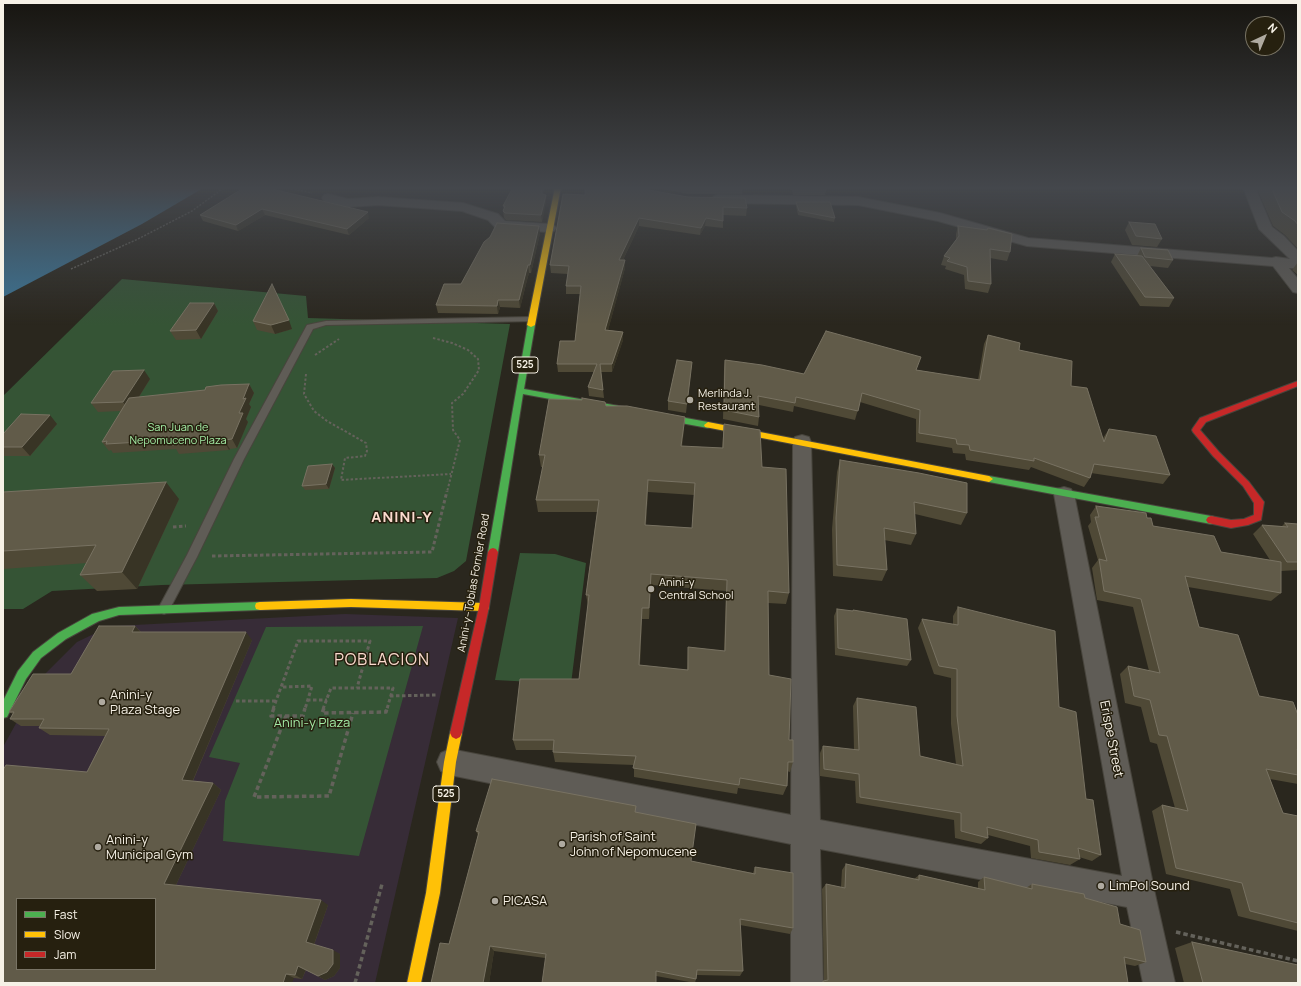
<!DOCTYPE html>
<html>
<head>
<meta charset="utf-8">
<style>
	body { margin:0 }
	#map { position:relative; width:1301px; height:986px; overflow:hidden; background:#2a271e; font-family:Manrope,sans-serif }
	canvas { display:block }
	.frame { position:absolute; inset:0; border:4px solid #f6f1e6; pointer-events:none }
	.legend { position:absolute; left:16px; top:898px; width:140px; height:72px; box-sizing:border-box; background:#26200f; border:1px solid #797465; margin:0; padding:5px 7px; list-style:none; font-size:12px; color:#f6f1e6 }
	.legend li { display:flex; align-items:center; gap:8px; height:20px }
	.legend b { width:20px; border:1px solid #797465 }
	.north { position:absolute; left:1245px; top:16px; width:40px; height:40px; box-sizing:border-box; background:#26200f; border:1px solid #797465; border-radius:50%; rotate:44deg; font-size:11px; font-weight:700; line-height:16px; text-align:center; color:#f6f1e6 }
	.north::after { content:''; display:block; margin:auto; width:14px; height:18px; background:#afaaa0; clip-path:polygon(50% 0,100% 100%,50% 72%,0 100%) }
</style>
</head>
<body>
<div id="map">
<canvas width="1301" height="986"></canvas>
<div class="frame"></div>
<ul class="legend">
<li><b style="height:5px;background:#4caf50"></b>Fast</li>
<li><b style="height:5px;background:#ffc107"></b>Slow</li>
<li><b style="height:5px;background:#c62828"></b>Jam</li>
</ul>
<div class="north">N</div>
</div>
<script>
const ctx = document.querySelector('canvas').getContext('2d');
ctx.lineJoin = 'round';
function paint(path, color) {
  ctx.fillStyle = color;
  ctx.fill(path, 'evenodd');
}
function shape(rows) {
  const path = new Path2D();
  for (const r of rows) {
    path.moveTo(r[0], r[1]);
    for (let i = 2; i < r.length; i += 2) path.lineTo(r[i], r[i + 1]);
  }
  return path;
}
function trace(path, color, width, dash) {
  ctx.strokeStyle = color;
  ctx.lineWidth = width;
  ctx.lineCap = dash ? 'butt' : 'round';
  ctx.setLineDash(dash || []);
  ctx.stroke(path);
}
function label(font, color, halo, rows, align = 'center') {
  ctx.font = font + ' Manrope,sans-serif';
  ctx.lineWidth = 3;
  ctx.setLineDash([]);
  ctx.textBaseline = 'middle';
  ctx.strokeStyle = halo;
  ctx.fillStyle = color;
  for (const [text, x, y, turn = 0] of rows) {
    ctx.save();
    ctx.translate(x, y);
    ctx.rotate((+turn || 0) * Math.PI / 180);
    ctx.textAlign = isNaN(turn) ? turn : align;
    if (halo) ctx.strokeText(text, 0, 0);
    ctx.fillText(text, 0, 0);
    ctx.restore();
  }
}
paint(shape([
	[345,614,458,618,375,983,3,983,3,747,41,678,77,642,100,631,115,626],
	[17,899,155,899,155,969,17,969]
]), '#372c37');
paint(shape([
	[122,279,306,296,308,318,510,324,466,561,454,571,437,578,162,585,52,591,23,609,3,609,3,396],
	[520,553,555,554,586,563,571,684,495,680],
	[423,626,359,856,223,841,225,801,240,763,209,757,266,627]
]), '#355435');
paint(shape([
	[3,187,205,187,142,224,3,297]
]), '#3c7698');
const lane = shape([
	[532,317,535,317,535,321,326,325,313,329,244,459,197,557,168,612,164,614,160,612,158,609,187,555,234,459,307,325,326,321,532,317]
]);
const street = shape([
	[1243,187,1255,187,1272,227,1284,236,1298,251,1298,268,1289,268,1298,279,1298,293,1293,292,1273,266,1027,246,938,221,858,205,718,203,714,202,712,199,714,196,718,195,858,197,940,213,1028,238,1272,258,1276,257,1290,259,1259,229,1243,187],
	[328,194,348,199,378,197,463,203,498,214,505,221,549,224,554,225,556,228,554,231,549,232,501,229,496,228,488,220,462,211,378,205,348,207,324,201,322,198,324,195,328,194],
	[802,435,809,437,811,442,820,820,1122,876,1054,494,1057,489,1064,487,1071,489,1074,494,1155,894,1175,983,1143,983,1127,907,820,849,823,983,791,983,791,844,450,775,441,771,437,762,441,753,450,749,791,815,793,442,795,437,802,435]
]);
const fast = shape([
	[528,323,531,323,535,325,524,389,708,422,712,425,708,428,523,394,498,552,496,555,493,556,490,555,488,552,528,323],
	[989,476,1211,516,1214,517,1216,520,1214,523,1211,524,989,482,985,479,989,476],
	[260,602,264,603,265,606,264,609,260,610,119,615,99,621,66,639,41,658,26,679,7,717,3,718,3,701,18,671,33,652,58,633,92,614,119,607,260,602]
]);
const slow = shape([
	[555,187,561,187,535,325,531,327,527,325,555,187],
	[708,422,989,476,993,479,989,482,705,427,704,425,708,422],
	[351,599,484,603,488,604,489,607,488,610,484,611,351,607,260,610,256,609,255,606,256,603,260,602,351,599],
	[456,727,460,729,462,733,456,762,440,893,421,983,407,983,426,893,444,762,450,733,452,729,456,727]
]);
const jam = shape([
	[1298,381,1298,386,1206,422,1200,430,1219,452,1249,482,1264,502,1261,520,1248,525,1231,528,1208,523,1206,520,1208,517,1211,516,1231,520,1244,519,1254,515,1254,503,1243,486,1213,456,1193,432,1192,430,1193,428,1200,418,1298,381],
	[493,548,496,549,498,552,489,607,462,733,460,737,456,739,452,737,450,733,479,607,488,552,490,549,493,548]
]);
trace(lane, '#48453d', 2);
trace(street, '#48453d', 2);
trace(fast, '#48453d', 2);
trace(slow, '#48453d', 2);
trace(jam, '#48453d', 2);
trace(shape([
	[284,187,312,193],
	[71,269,138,239,192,211,225,187]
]), '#64625b', 1.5, [2, 1.5]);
trace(shape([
	[433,338,452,343,468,350,478,359,479,370,463,394,452,403,453,430,460,440,447,492],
	[315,355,339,339],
	[306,374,304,394,314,411,327,421,366,443,367,451,365,456,345,458,341,480,451,474]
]), '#64625b', 2, [2.5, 2]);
trace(shape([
	[173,527,186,526],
	[212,556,432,552,447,491],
	[283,687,312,686,305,709],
	[390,696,437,695],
	[307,700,327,700],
	[236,701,278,701],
	[273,709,298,641,370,641,357,688],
	[323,709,331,688,393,688,387,709]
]), '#64625b', 3, [3.5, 2.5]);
trace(shape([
	[274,708,271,716,303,716,305,708],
	[324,708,322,713,386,712,387,708],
	[286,716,254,797,329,796,353,713],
	[1176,932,1298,961],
	[355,983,382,884]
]), '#64625b', 3.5, [4.5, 3]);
paint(lane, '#5f5c56');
paint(street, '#5f5c56');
paint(fast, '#4caf50');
paint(slow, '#ffc107');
paint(jam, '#c62828');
paint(shape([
	[245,187,369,218,349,235,265,215,238,231,203,221,200,215],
	[513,187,544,187,543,195,546,195,546,201,542,222,506,220,504,218,503,211,504,209,503,206],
	[653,187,743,187,742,194,688,194],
	[791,187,826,187,827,188,825,195,793,195],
	[1256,187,1297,187,1298,191,1298,249,1285,235,1273,226],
	[563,194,747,208,746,216,723,215,723,228,705,226,700,235,639,226,623,260,625,268,608,330,623,332,623,340,612,372,601,372,604,398,589,396,588,387,594,372,558,372,557,364,575,341,580,294,566,294,566,286,568,274,551,273,550,265],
	[796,202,835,218,834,222,798,215,796,206],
	[1129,222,1162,239,1157,247,1132,245,1125,230],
	[958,226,1010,252,1007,261,990,258,991,284,988,293,965,289,964,275,945,269,946,266,941,265,944,256,956,240,956,234],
	[540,233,531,273,529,273,527,280,520,308,500,307,498,314,438,313,436,305,461,284],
	[1141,248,1173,260,1168,268,1150,266,1174,298,1169,307,1140,306,1111,262,1115,254,1137,256],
	[1298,262,1298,275,1292,270],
	[214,303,218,311,201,339,176,340,170,331],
	[253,321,292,329,275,334,257,330],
	[988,335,1019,350,1071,386,1103,438,1109,429,1170,475,1163,484,1091,473,1090,478,1084,487,1031,467,1029,470,966,460,965,454,953,453,952,448,916,442,916,419,860,402,855,420,794,406,793,412,759,405,759,417,758,426,723,419,724,369,725,360,804,374,917,370,978,380,984,344],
	[691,371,686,413,668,410,668,401],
	[150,379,139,397,205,390,249,384,254,393,249,404,251,407,246,419,248,422,237,448,230,449,229,450,179,454,176,449,113,453,111,450,109,451,102,442,121,411,98,412,91,403],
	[606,406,684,429,682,446,722,448,724,424,762,467,789,593,786,604,768,603,769,675,789,740,793,762,790,772,787,771,787,786,783,795,738,788,737,794,634,777,634,765,555,762,553,752,553,750,516,750,513,740,579,679,588,605,586,595,597,512,538,512,536,500,543,467,541,467,539,455],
	[648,492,694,495,692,528,646,525],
	[651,585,726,591,724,651,688,647,687,670,640,665,642,619,649,619],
	[57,424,30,456,3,456,3,434],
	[840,460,967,513,961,525,915,514,916,534,911,545,884,540,887,570,882,581,833,576,832,529,837,472],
	[332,464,335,468,329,489,305,490,302,486],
	[3,492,179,499,137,589,97,591,80,575,87,563,3,569],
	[1096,506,1147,518,1153,526,1221,552,1270,560,1253,534,1262,525,1282,526,1285,523,1298,524,1298,570,1281,571,1281,593,1271,601,1188,587,1199,627,1259,696,1298,715,1298,784,1270,779,1283,813,1298,816,1298,931,1238,916,1230,889,1166,874,1152,811,1162,805,1175,808,1157,744,1150,742,1141,707,1125,703,1120,674,1128,666,1149,671,1133,607,1097,600,1092,568,1098,560,1088,526,1091,522,1090,515],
	[958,607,1059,707,1086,799,1101,855,1092,861,1079,857,1080,859,1070,865,1031,858,1030,846,988,835,988,838,981,844,955,838,954,820,856,803,855,781,820,776,820,753,823,746,854,750,853,706,857,698,920,756,956,764,951,724,951,678,934,674,918,628,922,619,953,624,953,616],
	[837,609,853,611,853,610,911,660,907,666,835,655,834,616],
	[135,626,141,632,252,640,193,781,213,783,221,790,176,885,328,905,314,945,340,954,340,968,334,976,325,980,306,970,302,979,294,978,3,983,87,772,105,736,50,735,39,728,40,726,21,726,10,719,13,714,9,712,71,674],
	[636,813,691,861,753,873,755,867,793,928,790,934,740,925,743,971,740,976,697,975,695,983,656,976,545,958,494,951,489,983,431,983,449,944,478,835,476,831],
	[846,864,914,879,919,875,978,888,978,882,984,877,1026,888,1032,884,1085,898,1120,924,1146,962,1135,966,1125,964,1128,983,821,983,824,981,822,889,826,884,841,887,842,870],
	[1192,942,1298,983,1184,983,1175,948]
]), '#4f4936');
paint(shape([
	[542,187,544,187,542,201],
	[546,195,546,201,542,222,541,215],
	[262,209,265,215,238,231,236,225],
	[368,212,369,218,349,235,347,229],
	[639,218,639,226,619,268,619,260],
	[706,218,705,226,700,235,701,228],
	[539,226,540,233,531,273,530,265],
	[625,260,625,268,606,338,605,330],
	[528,265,529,273,527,280,520,308,519,300,526,272],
	[498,300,500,307,498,314,497,306],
	[214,303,218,311,201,339,196,330],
	[289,320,292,329,275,334,271,325],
	[623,332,623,340,612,372,612,364],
	[144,370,150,379,130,411,123,402],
	[249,384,254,393,249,404,251,407,246,419,248,422,237,448,232,439,239,413,243,399],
	[50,415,57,424,30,456,22,447],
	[685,417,684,429,681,458,681,446],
	[224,440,230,449,229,450,224,441],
	[332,464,335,468,329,489,326,484],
	[648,480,648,492,645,536,645,525],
	[166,482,179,499,137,589,122,572],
	[651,574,651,585,649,619,649,608],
	[642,608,642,619,639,676,639,665],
	[135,626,143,635,132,632],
	[246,632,252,640,190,787,182,780],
	[213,783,221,790,174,889,164,884],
	[321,900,328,905,313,947,306,942],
	[490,946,494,951,489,983,483,983],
	[333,950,340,954,340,968,334,976,325,980,318,976],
	[298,966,306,969,302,979,295,975],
	[286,974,294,978,292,983,283,983]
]), '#383425');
const building = shape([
	[245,187,264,187,368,212,347,229,262,209,236,225,200,215,245,187],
	[513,187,542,187,542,194,546,195,541,215,505,213,503,211,505,206,503,206,513,187],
	[585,187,632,187,688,197,745,198,747,208,723,207,723,221,706,218,701,228,639,218,619,260,625,260,605,330,623,332,612,364,600,364,603,390,588,387,597,364,557,364,560,341,575,341,581,286,566,286,569,266,550,265,563,194,585,195,585,187],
	[794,187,826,187,827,188,794,188,794,187],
	[1271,187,1297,187,1298,191,1298,225,1295,221,1282,212,1271,187],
	[796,202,830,202,835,218,799,211,796,202],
	[1129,222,1155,224,1162,239,1136,236,1129,222],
	[497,223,539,226,530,265,528,265,526,272,519,300,498,300,497,306,436,305,444,284,461,284,484,242,490,237,497,223],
	[958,226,987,230,988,228,1012,234,1010,252,990,249,991,284,968,281,967,267,947,261,950,258,944,256,959,236,958,226],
	[1141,248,1168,250,1173,260,1145,257,1141,248],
	[1115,254,1142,256,1174,298,1145,297,1115,254],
	[272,284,289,320,271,325,253,321,272,284],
	[190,303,214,303,196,330,170,331,190,303],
	[826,331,921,357,916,370,980,380,988,335,1020,343,1019,350,1072,361,1071,386,1087,388,1104,442,1109,429,1156,436,1170,475,1094,464,1090,478,1034,458,1034,461,970,450,969,445,957,444,956,439,919,433,920,410,862,393,858,411,796,397,795,403,758,396,759,417,724,410,725,360,762,365,804,374,826,331],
	[677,360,692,362,687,404,668,401,677,360],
	[144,370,123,402,91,403,113,371,144,370],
	[249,384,243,399,246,398,239,413,243,413,232,439,224,440,224,441,172,445,174,440,106,444,107,441,102,442,129,398,205,390,206,387,221,385,249,384],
	[582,398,605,402,606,406,627,406,685,417,681,446,723,448,724,424,760,430,762,467,786,469,789,593,768,591,769,675,791,679,789,740,793,740,793,762,788,762,787,786,740,778,739,785,633,768,636,756,553,752,554,740,513,740,520,679,579,679,589,595,586,595,599,500,536,500,545,455,539,455,549,399,582,400,582,398],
	[648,480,695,483,692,528,645,525,648,480],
	[651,574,727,580,725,651,688,647,688,670,639,665,642,608,649,608,651,574],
	[21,414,50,415,22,447,3,447,3,434,21,414],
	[840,460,919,473,967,483,967,513,914,502,916,534,884,528,887,570,837,565,836,518,840,460],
	[332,464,326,484,302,486,308,466,332,464],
	[166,482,122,572,80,575,96,545,3,551,3,492,166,482],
	[1096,506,1146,513,1147,518,1151,518,1153,526,1214,536,1221,552,1281,562,1281,593,1185,576,1199,627,1238,635,1259,696,1293,702,1298,715,1298,749,1297,749,1298,751,1298,775,1266,769,1283,813,1298,816,1298,923,1250,911,1242,883,1176,868,1162,805,1188,811,1167,736,1159,735,1150,700,1134,696,1128,666,1160,673,1141,599,1104,591,1099,559,1107,561,1095,517,1099,517,1096,506],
	[1285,523,1298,524,1298,562,1287,562,1262,525,1288,527,1285,523],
	[958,607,1055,631,1059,707,1076,712,1086,799,1093,800,1101,855,1078,848,1080,859,1039,852,1038,840,987,827,988,838,961,831,961,813,860,797,859,774,824,769,823,746,859,750,857,698,916,707,920,756,963,766,957,716,957,669,939,666,922,619,958,625,958,607],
	[837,609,853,611,853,610,907,619,911,660,838,648,837,609],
	[99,626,135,626,132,632,246,632,182,780,213,783,164,884,321,900,306,942,333,950,333,964,327,972,318,976,298,966,295,975,286,974,283,983,3,983,3,770,6,765,87,772,109,729,39,728,44,719,10,719,14,712,9,712,33,674,71,674,99,626],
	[17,899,155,899,155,969,17,969,17,899],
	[492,779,636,806,635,812,696,824,691,861,755,874,755,867,793,873,793,928,740,919,743,971,697,970,696,979,656,971,656,983,542,983,546,954,490,946,483,983,431,983,440,943,449,944,479,832,476,831,492,779],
	[846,864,919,880,919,875,985,890,984,877,1032,889,1032,884,1084,894,1085,898,1117,907,1120,924,1140,930,1146,962,1124,957,1128,983,823,983,823,981,828,980,826,884,845,888,846,864],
	[1192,942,1298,965,1298,983,1203,983,1192,942]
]);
paint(building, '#615b49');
trace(building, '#787262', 1);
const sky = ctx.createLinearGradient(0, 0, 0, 325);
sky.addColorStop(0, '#171510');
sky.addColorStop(0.58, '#44474c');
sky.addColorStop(1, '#44474c00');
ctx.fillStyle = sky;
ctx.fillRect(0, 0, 1301, 325);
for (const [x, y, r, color] of [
	[690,400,4,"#afaaa0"],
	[651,589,4,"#afaaa0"],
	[102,702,4,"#afaaa0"],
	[562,844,4,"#afaaa0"],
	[98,847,4,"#afaaa0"],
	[1101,886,4,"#afaaa0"],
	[495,901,4,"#afaaa0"]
]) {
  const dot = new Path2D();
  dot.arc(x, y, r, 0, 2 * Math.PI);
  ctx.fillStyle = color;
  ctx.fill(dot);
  trace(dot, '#26200f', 1.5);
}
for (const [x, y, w] of [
	[525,365,26],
	[446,794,26]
]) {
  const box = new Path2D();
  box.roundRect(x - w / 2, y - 8, w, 16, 3);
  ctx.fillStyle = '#26200f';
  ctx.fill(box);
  trace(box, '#f6f1e6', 1);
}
label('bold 10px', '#f6f1e6', null, [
	["525",525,365],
	["525",446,794]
]);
label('11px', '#f6f1e6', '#26200f', [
	["Merlinda J.",698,394],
	["Restaurant",698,407],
	["Anini-y",659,583],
	["Central School",659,596]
], 'left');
label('11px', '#a3eba5', '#26200f', [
	["San Juan de",178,428],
	["Nepomuceno Plaza",178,441]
]);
label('11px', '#f6f1e6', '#26200f', [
	["Anini-y–Tobias Fornier Road",474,583,-80]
]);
label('13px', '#f6f1e6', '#26200f', [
	["Anini-y",110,695],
	["Plaza Stage",110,710],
	["Parish of Saint",570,837],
	["John of Nepomucene",570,852],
	["Anini-y",106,840],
	["Municipal Gym",106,855],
	["LimPol Sound",1109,886],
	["PICASA",503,901]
], 'left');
label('13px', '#a3eba5', '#26200f', [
	["Anini-y Plaza",312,723]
]);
label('13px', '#f6f1e6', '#26200f', [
	["Erispe Street",1111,739,79]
]);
ctx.letterSpacing = '1px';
label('bold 15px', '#fbdbce', '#26200f', [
	["ANINI-Y",402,518]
]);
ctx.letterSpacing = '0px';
ctx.letterSpacing = '1px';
label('16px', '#fbdbce', '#26200f', [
	["POBLACION",382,661]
]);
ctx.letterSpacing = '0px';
</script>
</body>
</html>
